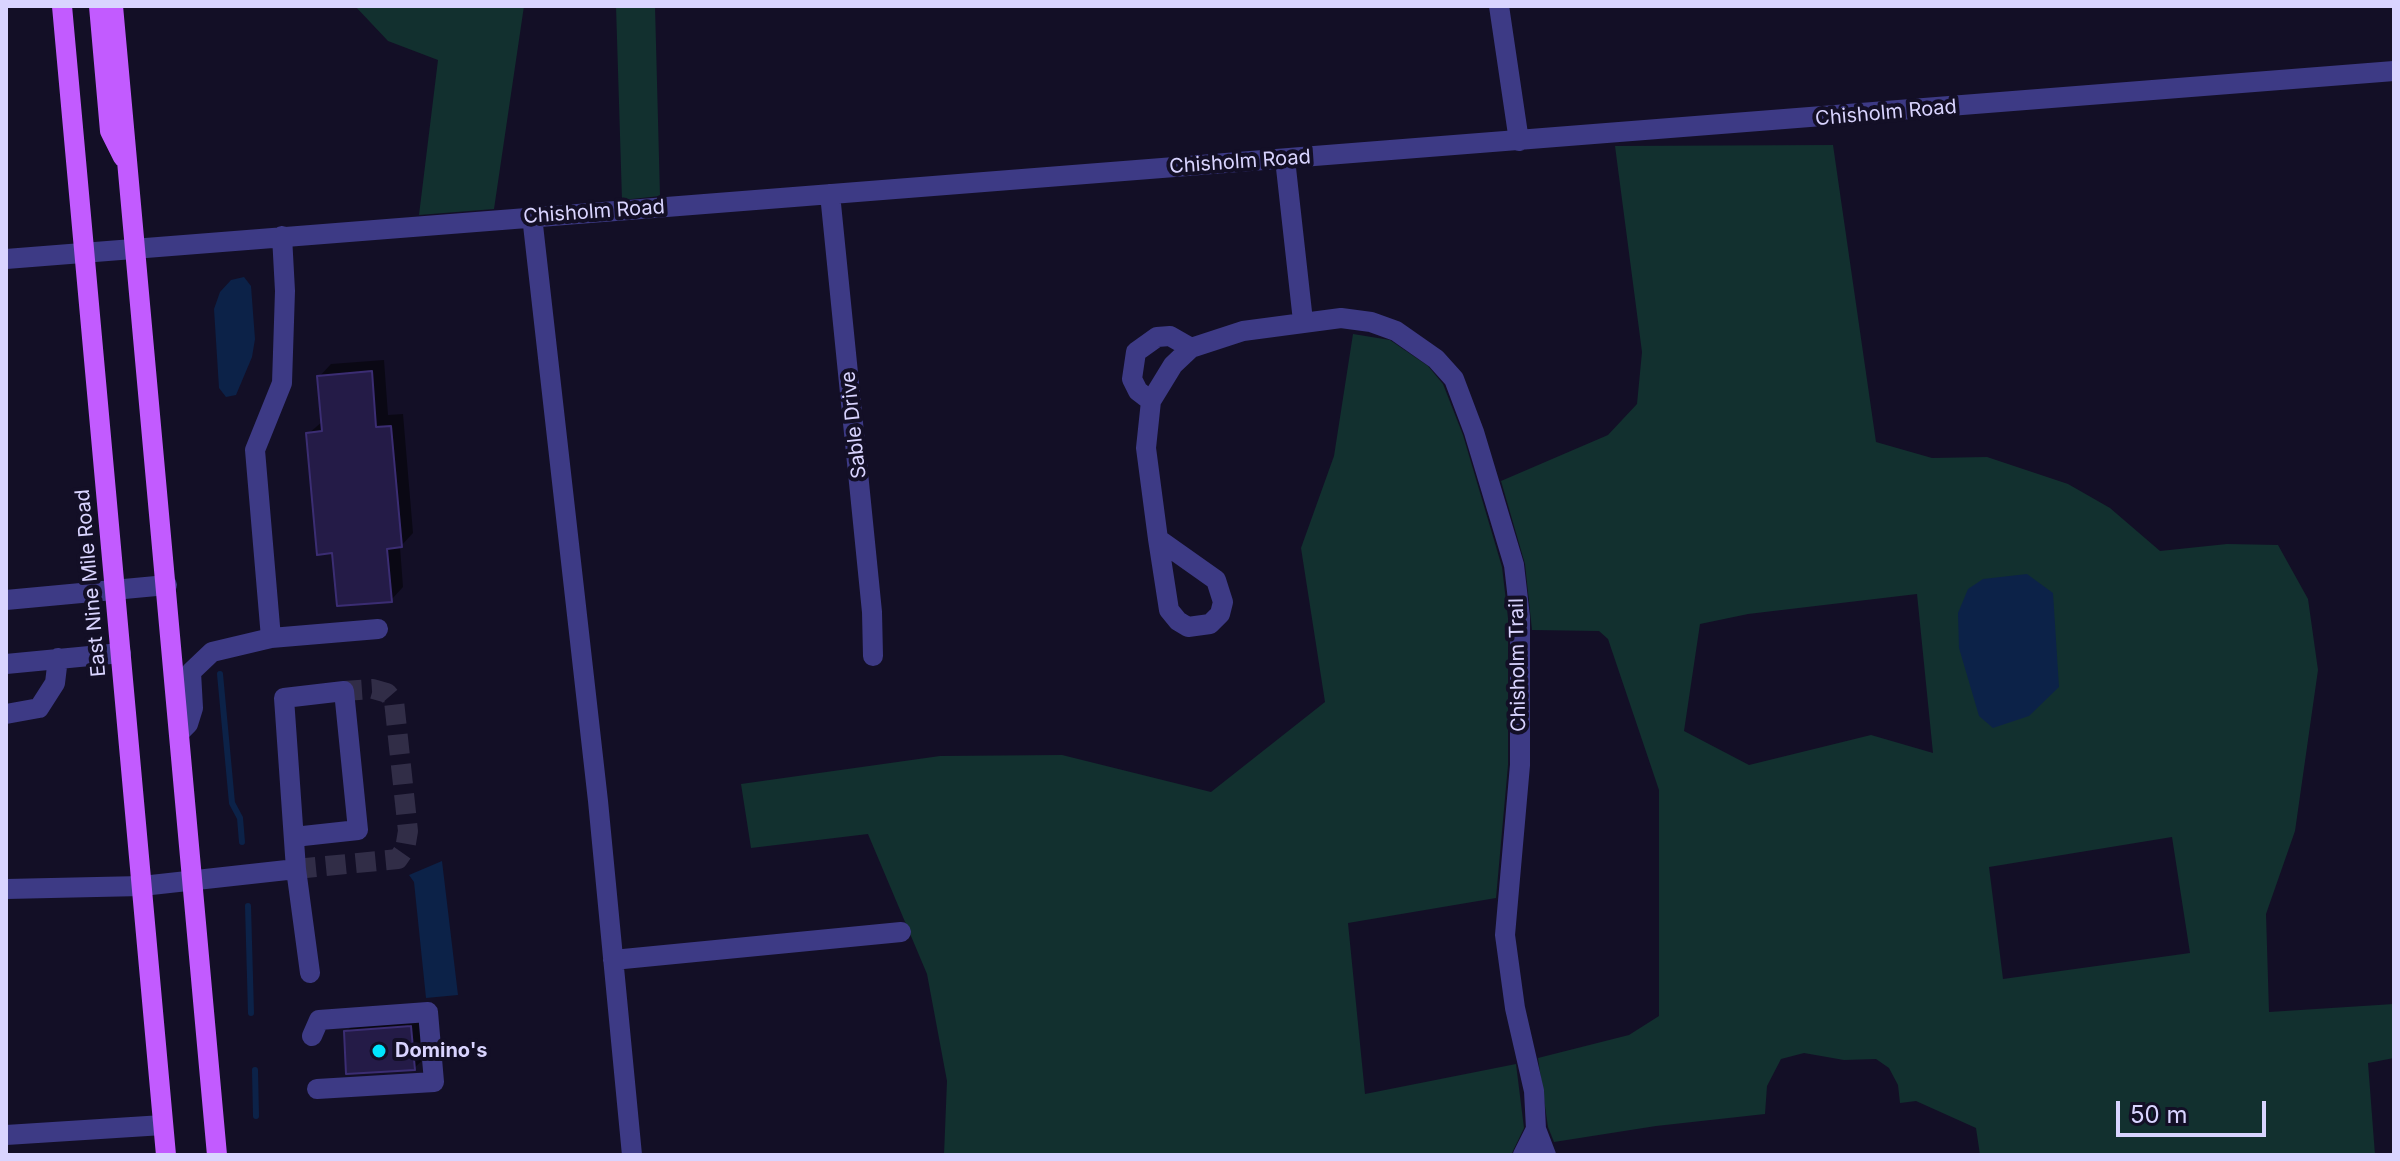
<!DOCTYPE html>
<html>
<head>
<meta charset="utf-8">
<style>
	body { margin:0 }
	#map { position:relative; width:2400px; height:1161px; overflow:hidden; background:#130f26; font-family:Inter,sans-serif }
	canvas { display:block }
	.frame { position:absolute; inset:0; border:8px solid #d9d4ff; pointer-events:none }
	.scale { position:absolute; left:2116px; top:1101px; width:150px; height:36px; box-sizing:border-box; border:4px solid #d9d4ff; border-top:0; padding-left:10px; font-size:24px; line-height:28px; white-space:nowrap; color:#d9d4ff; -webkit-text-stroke:6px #130f26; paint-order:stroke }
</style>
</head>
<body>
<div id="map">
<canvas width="2400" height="1161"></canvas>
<div class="frame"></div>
<div class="scale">50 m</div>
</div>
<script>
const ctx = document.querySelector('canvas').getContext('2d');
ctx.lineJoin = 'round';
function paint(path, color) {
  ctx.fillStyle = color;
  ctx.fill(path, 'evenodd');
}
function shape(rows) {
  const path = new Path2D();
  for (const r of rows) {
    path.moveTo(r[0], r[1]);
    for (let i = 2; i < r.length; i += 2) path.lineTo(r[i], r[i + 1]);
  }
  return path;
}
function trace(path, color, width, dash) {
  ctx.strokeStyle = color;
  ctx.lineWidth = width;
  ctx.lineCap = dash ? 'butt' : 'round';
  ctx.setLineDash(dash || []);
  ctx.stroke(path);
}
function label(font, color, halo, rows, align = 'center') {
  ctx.font = font + ' Inter,sans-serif';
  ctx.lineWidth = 8;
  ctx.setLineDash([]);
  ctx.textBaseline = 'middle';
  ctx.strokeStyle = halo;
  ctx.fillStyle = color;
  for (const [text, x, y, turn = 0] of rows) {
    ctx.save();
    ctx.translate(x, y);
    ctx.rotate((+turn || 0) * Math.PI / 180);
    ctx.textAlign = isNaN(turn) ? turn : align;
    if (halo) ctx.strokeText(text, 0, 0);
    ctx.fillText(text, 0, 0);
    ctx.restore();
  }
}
paint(shape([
	[355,6,524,6,494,209,419,215,438,60,388,41],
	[616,6,655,6,660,196,622,200],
	[1833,145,1876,442,1932,458,1987,457,2068,484,2110,508,2160,551,2227,544,2278,545,2308,599,2318,670,2295,831,2266,914,2269,1012,2394,1004,2394,1058,2368,1063,2375,1155,1980,1155,1976,1128,1916,1101,1900,1103,1898,1085,1889,1068,1876,1059,1844,1060,1804,1053,1781,1059,1767,1086,1765,1114,1656,1126,1554,1142,1548,1127,1538,1058,1629,1035,1659,1016,1659,790,1608,639,1599,631,1532,630,1525,564,1501,481,1608,435,1637,404,1642,352,1615,146],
	[1917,594,1933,753,1871,735,1749,765,1684,731,1700,624,1748,614],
	[2172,837,2190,953,2003,979,1989,867],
	[1353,334,1390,340,1428,366,1443,384,1463,435,1502,567,1508,618,1508,765,1496,898,1348,923,1365,1094,1516,1064,1524,1128,1511,1155,944,1155,947,1081,927,974,868,834,751,848,741,784,940,756,1062,755,1211,792,1325,702,1301,548,1334,456]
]), '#12302f');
paint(shape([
	[244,277,251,286,255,339,252,357,236,395,226,397,219,388,214,309,220,292,231,280],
	[2027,574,2053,593,2059,687,2029,716,1993,728,1979,716,1959,648,1958,613,1968,589,1983,579],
	[442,861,458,995,426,998,414,882,409,875]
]), '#0c2248');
paint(shape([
	[384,360,388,415,403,414,413,533,400,547,403,587,391,600,334,551,308,434,323,421,319,377,331,364],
	[420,1018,424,1059,414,1068,346,1032,355,1023]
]), '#0007');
trace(shape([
	[220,674,232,803,240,818,242,842],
	[248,906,251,1013],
	[255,1070,256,1116]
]), '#0c2248', 6);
const building = shape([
	[372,371,376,427,391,426,402,547,387,549,392,602,337,606,332,553,317,555,306,433,322,431,317,376,372,371],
	[411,1026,415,1070,346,1074,344,1031,411,1026]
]);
paint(building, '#241b47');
trace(building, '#3b2d73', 2);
trace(shape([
	[296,869,398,859,405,849,408,831,394,701,387,693,373,689,344,691]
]), '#312d47', 20, [20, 10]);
trace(shape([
	[1499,6,1519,141],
	[1285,159,1303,321],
	[830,194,872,612,873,656],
	[532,216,598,801,632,1155],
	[6,259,2394,71],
	[1151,401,1138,391,1132,379,1136,352,1157,337,1170,336,1191,348],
	[1158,539,1146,448,1151,401,1173,365,1191,348,1243,331,1341,318,1371,322,1396,331,1436,359,1454,379,1474,432,1514,565,1520,617,1520,765,1505,935,1515,1008,1534,1091,1536,1129],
	[1158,539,1216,580,1223,602,1220,614,1210,624,1188,627,1178,621,1169,610,1158,539],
	[6,600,167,585],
	[271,638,378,629],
	[6,664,121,653],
	[6,714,39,708,55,683,58,658],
	[179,733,188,724,193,708,191,672,212,652,271,638,255,450,282,383,285,291,282,236],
	[294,837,358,830,344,691,284,698,296,869],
	[6,889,142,886,296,869,310,973],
	[613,960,901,932],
	[312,1036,319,1020,428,1012,434,1082,317,1089],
	[6,1135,163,1125],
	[1523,1155,1536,1129,1546,1155]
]), '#3d3a85', 20);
trace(shape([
	[62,6,166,1155],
	[99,6,110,131,123,157],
	[113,6,217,1155]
]), '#c25bff', 20);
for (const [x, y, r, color] of [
	[379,1051,8,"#00e5ff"]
]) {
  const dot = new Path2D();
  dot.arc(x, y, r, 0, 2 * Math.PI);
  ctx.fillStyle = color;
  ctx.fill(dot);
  trace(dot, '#130f26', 3);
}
label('20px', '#d9d4ff', '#130f26', [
	["Chisholm Road",1886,113,-5],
	["Chisholm Road",1240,162,-4],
	["Chisholm Road",594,212,-4],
	["Sable Drive",854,425,-96],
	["East Nine Mile Road",91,583,-95],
	["Chisholm Trail",1518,665,-91]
]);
label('bold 20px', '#d9d4ff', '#130f26', [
	["Domino's",395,1051]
], 'left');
</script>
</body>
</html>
